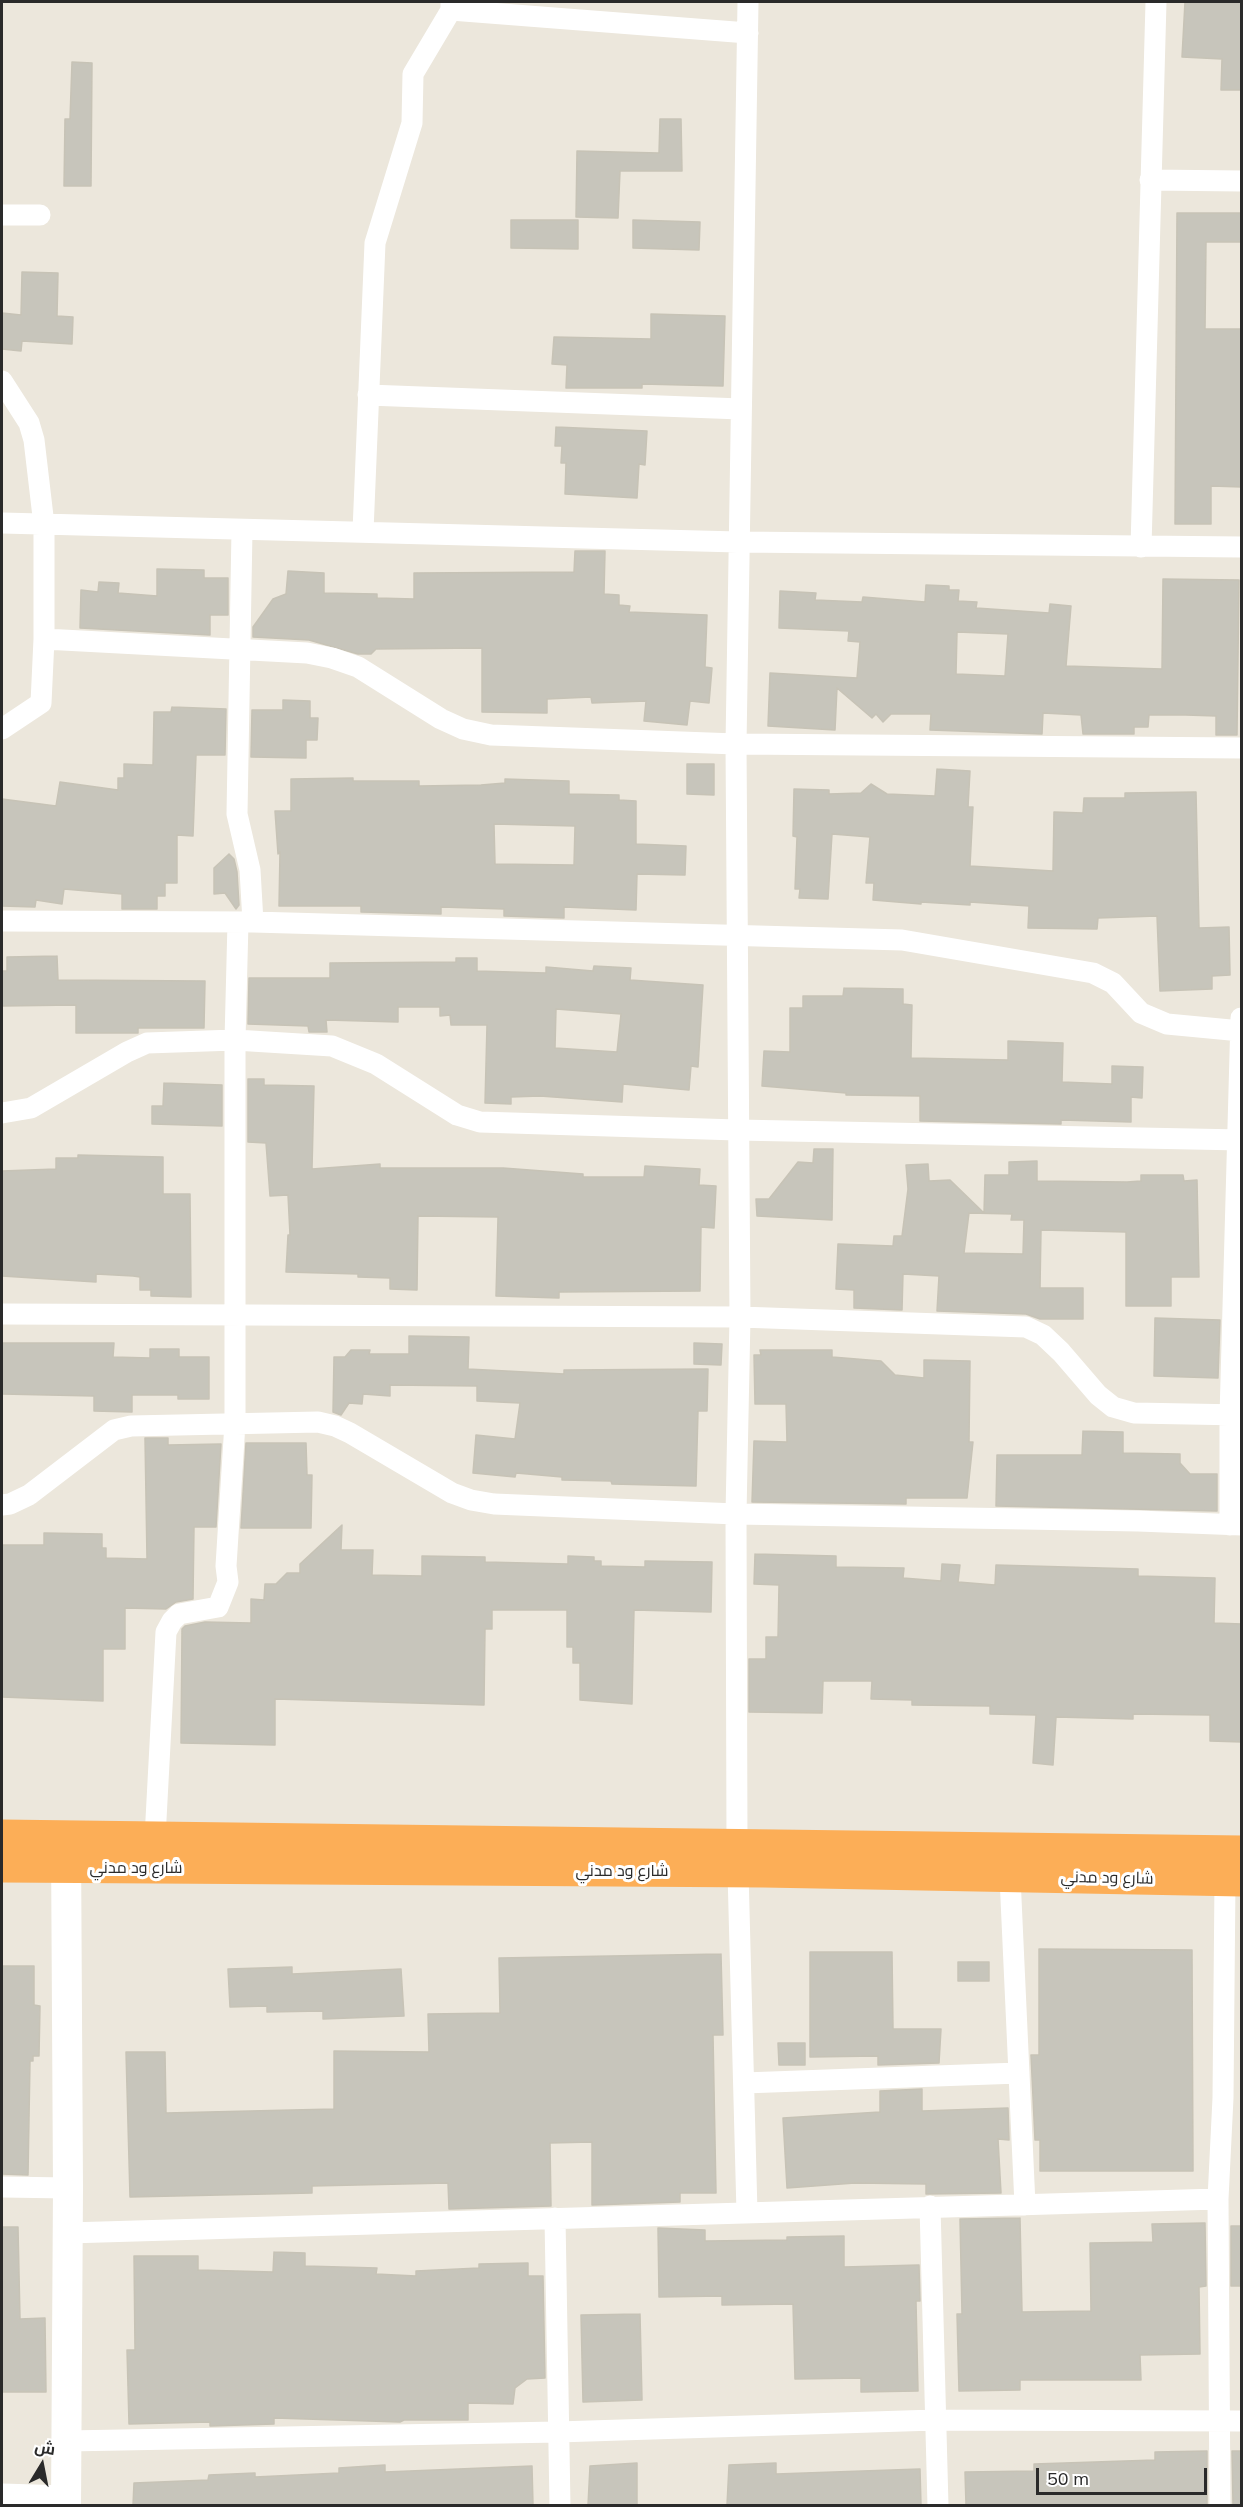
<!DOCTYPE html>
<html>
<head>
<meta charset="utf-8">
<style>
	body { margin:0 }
	#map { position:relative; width:1243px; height:2507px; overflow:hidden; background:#ece7dc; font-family:Mulish,Cairo,sans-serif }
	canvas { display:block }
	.frame { position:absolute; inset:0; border:3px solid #2a2a2a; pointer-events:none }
	.north { position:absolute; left:12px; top:2435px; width:60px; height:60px; -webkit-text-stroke:4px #fff; paint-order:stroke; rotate:10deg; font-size:16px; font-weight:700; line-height:24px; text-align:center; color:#2a2a2a }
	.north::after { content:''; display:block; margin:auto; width:21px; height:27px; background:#2a2a2a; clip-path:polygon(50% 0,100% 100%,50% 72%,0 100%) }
	.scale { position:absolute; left:1036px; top:2468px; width:171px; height:27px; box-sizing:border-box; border:3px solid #2a2a2a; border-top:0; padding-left:8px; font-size:18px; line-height:21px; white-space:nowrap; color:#2a2a2a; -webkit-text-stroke:4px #fff; paint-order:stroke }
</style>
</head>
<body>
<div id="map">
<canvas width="1243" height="2507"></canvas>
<div class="frame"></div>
<div class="north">ش</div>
<div class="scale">50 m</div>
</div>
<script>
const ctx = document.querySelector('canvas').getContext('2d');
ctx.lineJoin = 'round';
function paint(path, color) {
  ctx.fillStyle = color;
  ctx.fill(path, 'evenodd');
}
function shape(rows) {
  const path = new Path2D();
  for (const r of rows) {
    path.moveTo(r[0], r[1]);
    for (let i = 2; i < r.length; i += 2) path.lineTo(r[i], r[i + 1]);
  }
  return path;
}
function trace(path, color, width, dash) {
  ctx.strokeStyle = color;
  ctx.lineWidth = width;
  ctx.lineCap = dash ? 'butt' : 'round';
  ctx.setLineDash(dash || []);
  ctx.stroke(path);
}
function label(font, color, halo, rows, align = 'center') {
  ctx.font = font + ' Mulish,Cairo,sans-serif';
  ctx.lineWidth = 6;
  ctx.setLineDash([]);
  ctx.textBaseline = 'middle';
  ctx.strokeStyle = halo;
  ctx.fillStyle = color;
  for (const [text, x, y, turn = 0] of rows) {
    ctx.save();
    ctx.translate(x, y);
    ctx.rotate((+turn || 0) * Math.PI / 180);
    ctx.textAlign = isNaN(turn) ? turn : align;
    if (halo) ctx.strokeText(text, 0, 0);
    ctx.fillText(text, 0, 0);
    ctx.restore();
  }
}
const building = shape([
	[1185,2,1242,2,1242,90,1221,90,1222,59,1182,57,1185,2],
	[72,62,92,63,91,186,64,186,65,119,70,119,72,62],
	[660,119,681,119,682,171,620,171,618,218,576,217,577,151,659,153,660,119],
	[1177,213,1242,213,1242,242,1206,242,1205,329,1242,329,1242,487,1211,486,1211,524,1175,524,1177,213],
	[511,220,578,220,578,249,511,248,511,220],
	[633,220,700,222,699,250,633,248,633,220],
	[22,272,58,273,57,316,73,317,72,344,22,341,21,351,2,349,2,313,21,315,22,272],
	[651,314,725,316,723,386,642,384,642,388,566,388,567,365,552,364,554,337,651,339,651,314],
	[556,427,647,431,645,465,639,464,637,498,565,494,566,463,561,463,562,446,555,446,556,427],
	[575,551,605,551,604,594,619,595,619,605,630,606,629,612,707,615,705,667,712,668,709,703,690,701,687,725,644,721,646,701,592,703,591,697,547,699,547,713,482,712,482,648,376,649,371,654,358,654,309,640,253,637,253,627,273,599,286,594,288,571,324,573,324,593,377,594,377,598,414,599,414,573,574,572,575,551],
	[157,569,204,570,204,578,228,578,228,615,210,615,210,635,80,628,81,590,98,592,99,582,119,583,118,593,157,596,157,569],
	[1163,579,1239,580,1237,735,1216,735,1216,716,1186,715,1149,715,1148,727,1134,727,1134,734,1083,734,1081,715,1043,713,1042,734,930,730,931,714,891,714,883,722,876,714,872,718,837,688,835,730,768,726,770,673,857,678,860,642,848,641,849,631,779,628,780,591,816,593,815,600,862,602,863,597,925,602,926,585,949,586,949,590,959,590,958,601,977,602,976,608,1049,613,1050,604,1071,606,1066,666,1162,669,1163,579],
	[957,632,1008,634,1005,676,956,674,957,632],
	[283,700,310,701,310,718,318,718,317,740,306,740,306,758,251,757,252,710,283,710,283,700],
	[172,707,226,709,225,755,196,755,193,836,177,835,177,883,165,883,165,896,157,896,157,909,122,909,122,894,64,889,62,904,36,900,35,907,2,906,2,799,56,806,60,782,118,790,118,778,124,778,124,764,153,765,154,712,171,712,172,707],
	[687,764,714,764,714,795,687,794,687,764],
	[937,769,970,771,968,807,973,807,970,866,1053,871,1054,812,1083,813,1084,798,1125,798,1125,793,1196,792,1199,928,1229,927,1230,975,1212,976,1212,989,1160,991,1157,916,1098,918,1097,929,1028,928,1029,906,970,902,970,905,921,902,921,904,873,900,874,883,866,883,870,837,832,834,828,899,799,898,800,889,795,889,797,837,793,836,794,789,829,790,829,794,861,793,871,784,887,794,935,796,937,769],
	[353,778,353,781,419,781,419,786,481,785,505,783,505,779,569,781,569,794,619,795,619,800,636,801,636,844,686,846,685,875,637,874,636,910,564,907,564,918,504,916,504,909,441,907,441,914,361,912,361,906,279,906,280,852,278,854,275,811,291,811,291,779,353,778],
	[494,824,575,826,574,865,495,864,494,824],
	[229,854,234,859,237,872,239,905,236,909,225,893,214,894,214,868,229,854],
	[57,956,58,980,205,981,204,1028,138,1028,138,1033,76,1033,76,1005,2,1006,2,971,7,971,7,957,57,956],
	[456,958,477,958,477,971,546,973,546,967,593,971,594,966,631,968,630,980,703,985,698,1067,691,1066,689,1090,623,1084,622,1102,540,1096,511,1097,511,1104,485,1103,487,1025,451,1025,450,1015,440,1016,440,1007,398,1007,398,1022,326,1020,327,1032,309,1032,308,1026,248,1024,249,978,330,978,330,963,456,962,456,958],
	[556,1009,621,1014,617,1052,555,1048,556,1009],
	[844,988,903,989,903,1004,912,1005,911,1058,1008,1060,1008,1041,1063,1043,1062,1082,1112,1084,1112,1066,1143,1067,1142,1098,1131,1097,1131,1122,1061,1120,1061,1124,920,1121,920,1096,846,1095,846,1093,762,1086,764,1051,790,1052,790,1008,803,1008,803,996,843,996,844,988],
	[248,1079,264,1079,264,1085,314,1086,312,1169,380,1164,380,1168,503,1168,583,1174,583,1177,644,1177,645,1166,700,1169,699,1185,716,1186,714,1228,701,1227,700,1291,559,1292,559,1298,496,1296,498,1217,418,1216,417,1290,390,1289,390,1278,358,1277,358,1274,286,1272,288,1235,290,1235,288,1195,270,1196,266,1143,248,1142,248,1079],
	[164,1083,222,1085,222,1126,152,1124,152,1106,163,1106,164,1083],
	[814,1149,833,1149,832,1220,757,1216,756,1199,769,1199,798,1162,813,1163,814,1149],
	[78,1155,163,1157,163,1194,190,1194,191,1297,151,1296,151,1290,140,1290,140,1277,133,1276,96,1274,96,1282,2,1276,2,1171,56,1169,56,1158,78,1158,78,1155],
	[1037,1161,1037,1181,1127,1182,1141,1181,1141,1175,1183,1175,1184,1181,1197,1180,1199,1277,1171,1277,1171,1306,1126,1306,1126,1232,1041,1230,1040,1288,1083,1288,1083,1319,1040,1319,1026,1314,937,1311,939,1276,903,1274,902,1310,854,1308,854,1290,836,1289,838,1244,893,1246,894,1236,902,1236,908,1189,906,1165,928,1164,929,1181,950,1180,984,1213,985,1175,1009,1175,1009,1162,1037,1161],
	[969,1213,1012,1214,1011,1220,1024,1220,1023,1254,964,1253,969,1213],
	[1155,1318,1220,1320,1218,1378,1154,1376,1155,1318],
	[409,1336,469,1337,468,1369,564,1374,564,1370,708,1369,707,1411,698,1411,696,1486,612,1484,611,1481,562,1480,562,1477,516,1473,515,1477,473,1473,476,1435,515,1439,520,1403,477,1401,477,1386,390,1385,390,1396,363,1394,362,1404,349,1403,341,1415,333,1412,334,1357,345,1357,351,1350,370,1350,369,1354,409,1354,409,1336],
	[2,1343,114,1343,113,1357,150,1358,150,1349,179,1349,179,1357,209,1357,209,1399,178,1399,178,1395,132,1395,132,1412,94,1411,94,1396,2,1394,2,1343],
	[694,1343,722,1344,721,1365,694,1364,694,1343],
	[760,1350,832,1350,832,1357,881,1361,895,1375,924,1378,924,1360,970,1361,969,1442,973,1442,967,1498,906,1498,906,1504,752,1502,754,1441,787,1442,786,1404,755,1404,754,1355,761,1355,760,1350],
	[1083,1431,1123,1432,1123,1453,1180,1454,1180,1463,1190,1474,1217,1474,1217,1511,996,1506,997,1455,1082,1455,1083,1431],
	[145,1438,168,1438,168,1445,221,1444,216,1527,194,1527,193,1599,176,1602,166,1609,125,1608,125,1649,103,1649,103,1701,2,1697,2,1545,44,1545,44,1533,102,1534,102,1548,106,1548,106,1558,147,1559,145,1438],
	[246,1443,306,1443,307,1475,312,1475,311,1528,241,1528,246,1443],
	[342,1525,341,1550,373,1550,372,1575,422,1576,422,1556,485,1557,485,1562,568,1564,568,1556,594,1557,594,1561,601,1561,601,1566,645,1567,645,1561,712,1562,711,1612,634,1610,632,1704,580,1700,580,1663,573,1663,573,1647,567,1647,567,1610,492,1610,492,1629,485,1629,484,1705,275,1699,275,1745,181,1743,182,1629,185,1626,205,1622,251,1623,251,1599,264,1600,265,1584,276,1584,287,1573,300,1573,300,1564,342,1525],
	[755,1554,836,1556,836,1567,904,1568,903,1578,941,1581,942,1564,960,1565,958,1582,995,1585,996,1565,1138,1569,1138,1576,1215,1578,1214,1623,1242,1624,1242,1742,1210,1741,1210,1715,1133,1714,1133,1719,1056,1717,1053,1765,1033,1763,1036,1715,990,1714,990,1706,912,1705,912,1700,871,1699,872,1681,823,1681,822,1713,749,1712,749,1659,766,1659,766,1637,778,1637,779,1585,754,1584,755,1554],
	[1039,1949,1192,1950,1193,2171,1040,2171,1040,2140,1035,2140,1031,2055,1039,2055,1039,1949],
	[810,1952,892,1952,893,2029,941,2029,939,2063,878,2065,878,2056,810,2057,810,1952],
	[721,1954,723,2035,713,2035,716,2193,680,2193,680,2202,592,2205,592,2142,550,2143,551,2206,449,2209,448,2183,312,2186,312,2193,130,2197,126,2052,165,2052,166,2113,334,2109,334,2051,429,2052,428,2014,500,2013,499,1958,721,1954],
	[958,1962,989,1962,989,1981,958,1981,958,1962],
	[2,1966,34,1966,34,2005,40,2006,39,2056,33,2056,33,2061,30,2061,28,2175,2,2174,2,1966],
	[292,1967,292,1974,401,1969,404,2016,323,2019,323,2011,267,2012,267,2006,230,2007,228,1969,292,1967],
	[778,2043,805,2043,805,2065,779,2065,778,2043],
	[922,2089,922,2111,1008,2108,1009,2140,998,2139,1001,2193,926,2194,926,2184,855,2183,787,2188,783,2118,880,2112,880,2091,922,2089],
	[1020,2218,1022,2312,1091,2311,1090,2243,1153,2242,1152,2224,1205,2223,1206,2286,1199,2287,1200,2354,1140,2355,1141,2380,1020,2380,1020,2390,959,2391,957,2314,962,2314,960,2219,1020,2218],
	[1231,2226,1242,2226,1242,2286,1231,2286,1231,2226],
	[2,2227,18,2227,20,2319,45,2318,46,2392,2,2392,2,2227],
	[658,2228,705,2230,705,2241,787,2240,787,2237,844,2236,844,2267,919,2265,920,2301,916,2301,918,2391,861,2392,861,2378,795,2379,793,2304,722,2305,722,2296,659,2297,658,2228],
	[274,2252,305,2253,305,2266,377,2268,376,2274,416,2276,416,2271,479,2268,479,2264,528,2263,528,2276,543,2276,545,2378,527,2379,515,2388,513,2404,468,2403,468,2420,404,2420,400,2422,274,2418,274,2424,210,2426,210,2422,129,2424,127,2350,135,2350,134,2256,198,2256,198,2270,273,2272,274,2252],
	[640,2314,642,2400,583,2402,581,2315,640,2314],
	[1207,2451,1207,2505,966,2505,965,2472,1034,2471,1034,2464,1155,2460,1155,2452,1207,2451],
	[1232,2451,1242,2451,1242,2505,1233,2505,1232,2451],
	[637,2463,637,2505,588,2505,590,2466,637,2463],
	[776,2463,776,2474,920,2469,921,2505,727,2505,729,2465,776,2463],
	[385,2465,385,2472,532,2466,533,2505,133,2505,134,2483,208,2480,209,2475,255,2473,255,2477,339,2473,339,2468,385,2465]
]);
paint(building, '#c7c5bb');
trace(building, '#c7c3b6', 1.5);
trace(shape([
	[451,10,748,33],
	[1150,180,1242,181],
	[2,215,40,215],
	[2,381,29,423,34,440,44,525,44,639,41,703,2,729],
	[368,395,741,409],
	[2,523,738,542,1242,547],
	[242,530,237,814,250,870,253,922],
	[363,531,375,243,412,123,413,74,451,10,451,2],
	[1141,547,1156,2],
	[44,639,307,653,332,658,358,667,441,719,463,729,491,735,736,744,1242,748],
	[2,921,253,922,902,940,1093,973,1113,983,1141,1013,1167,1024,1241,1031],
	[2,1113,31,1108,127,1052,147,1043,235,1040,332,1046,376,1064,457,1115,480,1122,737,1130,1242,1140],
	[2,1314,740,1317,1026,1327,1043,1335,1061,1352,1098,1395,1113,1407,1134,1413,1242,1415],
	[2,1505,10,1504,29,1495,114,1430,131,1426,318,1422,335,1426,350,1433,452,1493,471,1500,494,1504,736,1514,1138,1521,1242,1525],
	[1230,1525,1230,1416,1241,1018],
	[155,1838,166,1632,172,1621,179,1614,218,1607,228,1582,226,1566,235,1423,235,1040,238,922],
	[737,1844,736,1514,740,1317,736,744,748,2],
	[738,1872,747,2213],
	[1010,1877,1025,2205],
	[744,2083,1019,2073],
	[2,2187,68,2188],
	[930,2206,938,2506],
	[555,2218,560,2506],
	[68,2233,1218,2199],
	[67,2441,558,2432,935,2420,1242,2421],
	[2,2494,67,2496],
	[1220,2506,1218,2199,1223,2098,1225,1880]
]), '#fff', 21);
trace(shape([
	[66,1843,68,2188,66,2506]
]), '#fff', 30);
trace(shape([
	[2,1836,1242,1852],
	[2,1866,764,1871,1242,1880]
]), '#fcae57', 33);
label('16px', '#2a2a2a', '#fff', [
	["شارع ود مدني",136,1868],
	["شارع ود مدني",622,1871],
	["شارع ود مدني",1107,1878,1]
]);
</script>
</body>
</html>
